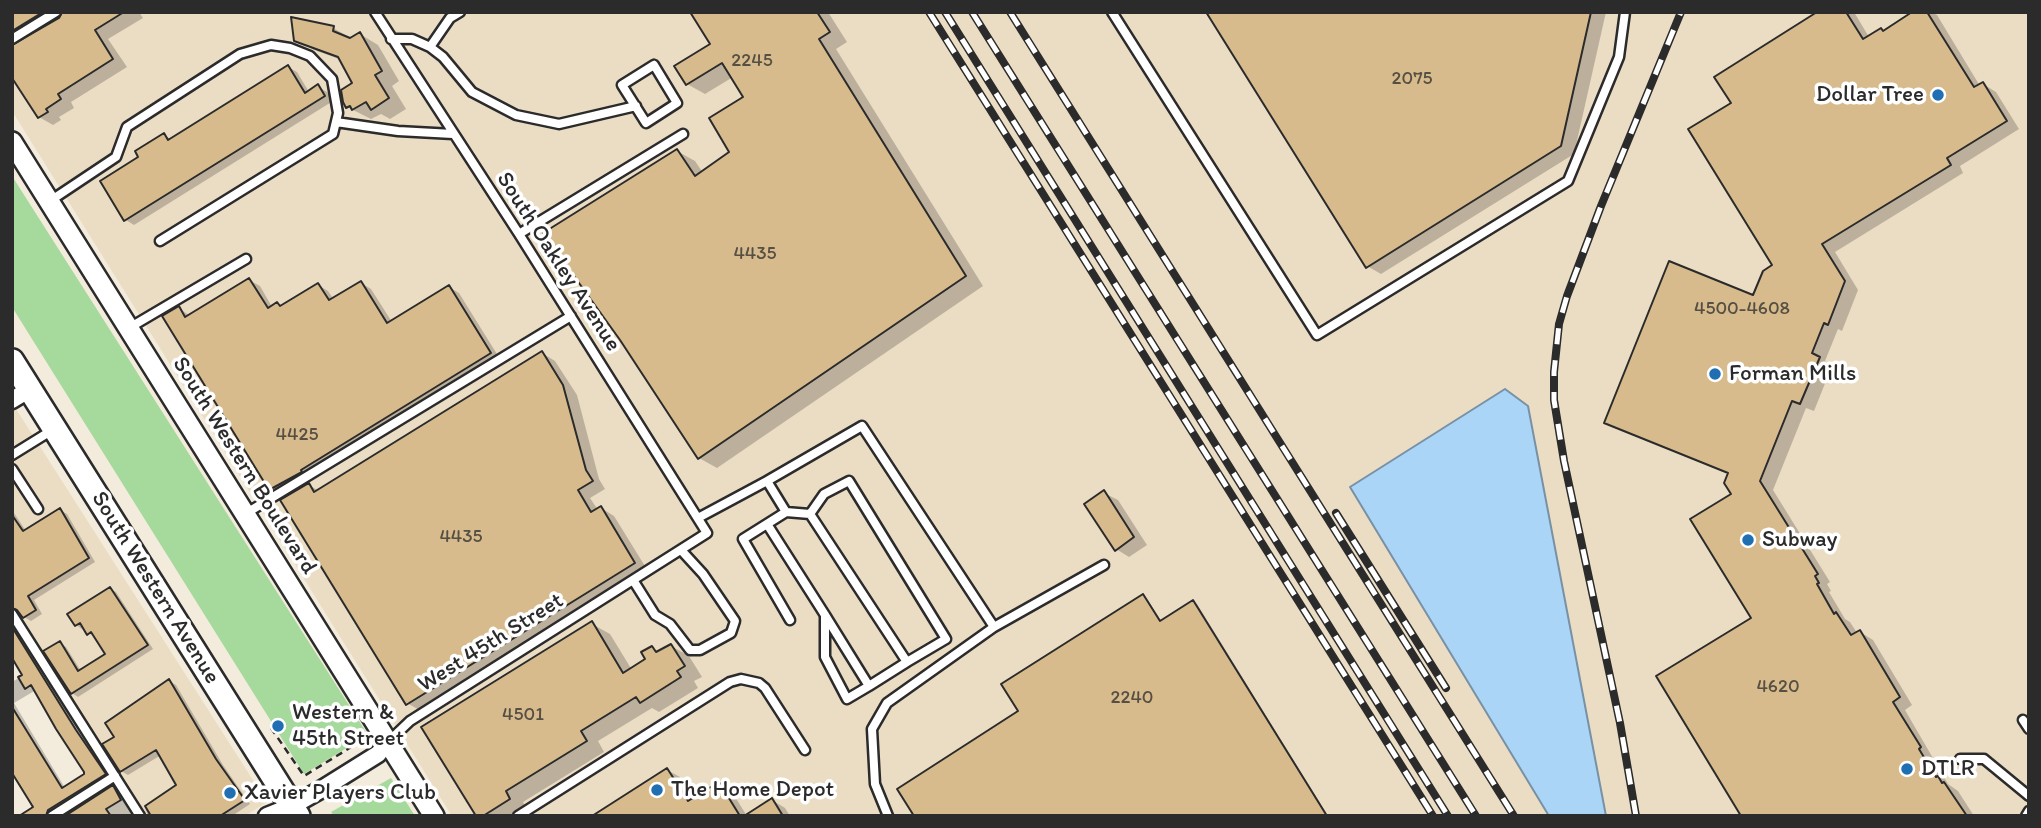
<!DOCTYPE html>
<html>
<head>
<meta charset="utf-8">
<style>
	body { margin:0 }
	#map { position:relative; width:2041px; height:828px; overflow:hidden; background:#f3ebdc; font-family:Itim,sans-serif }
	canvas { display:block }
	.frame { position:absolute; inset:0; border:14px solid #2b2b2b; pointer-events:none }
</style>
</head>
<body>
<div id="map">
<canvas width="2041" height="828"></canvas>
<div class="frame"></div>
</div>
<script>
const ctx = document.querySelector('canvas').getContext('2d');
ctx.lineJoin = 'round';
function paint(path, color) {
  ctx.fillStyle = color;
  ctx.fill(path, 'evenodd');
}
function shape(rows) {
  const path = new Path2D();
  for (const r of rows) {
    path.moveTo(r[0], r[1]);
    for (let i = 2; i < r.length; i += 2) path.lineTo(r[i], r[i + 1]);
  }
  return path;
}
function trace(path, color, width, dash) {
  ctx.strokeStyle = color;
  ctx.lineWidth = width;
  ctx.lineCap = dash ? 'butt' : 'round';
  ctx.setLineDash(dash || []);
  ctx.stroke(path);
}
function label(font, color, halo, rows, align = 'center') {
  ctx.font = font + ' Itim,sans-serif';
  ctx.lineWidth = 7;
  ctx.setLineDash([]);
  ctx.textBaseline = 'middle';
  ctx.strokeStyle = halo;
  ctx.fillStyle = color;
  for (const [text, x, y, turn = 0] of rows) {
    ctx.save();
    ctx.translate(x, y);
    ctx.rotate((+turn || 0) * Math.PI / 180);
    ctx.textAlign = isNaN(turn) ? turn : align;
    if (halo) ctx.strokeText(text, 0, 0);
    ctx.fillText(text, 0, 0);
    ctx.restore();
  }
}
paint(shape([
	[12,12,2029,12,2029,816,452,816,12,111],
	[16,409,267,802,245,816,140,816,12,614,12,411]
]), '#ebddc4');
paint(shape([
	[12,176,368,735,304,774,12,307],
	[391,778,415,816,334,816,331,812]
]), '#a6da9d');
const water = shape([
	[1505,389,1528,406,1606,816,1549,816,1350,487,1505,389]
]);
paint(water, '#abd5f6');
trace(water, '#7891a5', 2);
paint(shape([
	[12,12,139,12,143,18,108,39,127,67,71,102,74,108,59,117,61,120,53,125,39,117,12,75],
	[692,12,828,12,847,42,836,49,983,286,717,468,699,458,677,151,695,161,703,173,731,152,745,97,733,77,705,94,687,84,712,45],
	[1208,12,1606,12,1574,154,1381,274,1367,266],
	[1821,12,1854,12,1869,37,1881,30,1884,32,1916,12,1931,12,1937,15,1980,86,1983,84,1996,92,2019,129,1960,166,1963,173,1835,252,1858,290,1842,331,1838,329,1825,361,1832,366,1814,411,1806,408,1773,490,1830,582,1827,584,1831,591,1829,592,1845,619,1850,622,1857,633,1860,632,1873,640,1912,705,1905,710,1948,784,1958,791,1974,816,1744,816,1754,618,1730,474,1620,430,1607,423,1754,297,1775,265,1733,104],
	[333,28,353,39,360,34,378,45,399,81,392,86,406,109,390,119,381,114,371,119,347,107,355,83,342,60,314,50,296,39],
	[288,67,297,72,309,92,318,87,327,92,333,101,134,225,126,220,164,135,172,140],
	[249,280,260,286,272,307,277,304,282,307,318,285,328,291,334,300,361,283,371,289,392,322,449,287,459,293,500,359,281,495,271,489,179,308,190,316],
	[542,353,555,361,577,395,599,479,605,489,590,498,598,510,601,508,614,516,648,571,421,711,407,703,309,485,319,491],
	[1104,493,1118,500,1147,545,1129,557,1116,549],
	[12,510,26,531,60,510,67,514,95,562,34,600,42,614,31,621,24,617,19,610,13,614,12,619],
	[110,589,116,592,153,649,78,697,72,693,60,643,66,647,81,671,108,655,95,637,89,633,85,627,82,629,76,625],
	[1143,596,1147,599,1162,622,1193,602,1197,604,1328,816,916,816,1021,712],
	[12,621,83,736,111,778,54,816,34,816,35,807,12,772,12,682,24,675,12,654],
	[36,690,86,775,65,788,14,703],
	[592,624,610,634,632,670,648,660,652,648,660,652,671,646,689,656,702,677,694,681,698,688,659,712,652,708,598,741,604,752,523,802,527,810,518,816,478,816],
	[169,681,176,685,223,765,250,804,232,816,148,816,145,808,178,786,161,755,128,775,121,771,117,738],
	[667,770,680,777,694,800,719,784,732,792,747,816,596,816],
	[113,787,120,791,134,816,68,816],
	[772,800,785,808,790,816,747,816]
]), '#0003');
const building = shape([
	[12,12,43,12,12,31,12,12],
	[62,12,124,12,95,30,113,59,58,94,61,99,46,109,48,112,38,118,12,78,12,45,59,18,62,12],
	[690,12,817,12,830,32,819,39,966,276,698,459,620,340,543,233,677,149,695,176,729,152,709,118,743,97,722,63,686,85,674,66,710,44,690,12],
	[1206,12,1591,12,1561,146,1366,268,1206,12],
	[1817,12,1846,12,1863,39,1881,28,1883,31,1912,12,1927,12,1974,87,1983,82,2007,121,1947,158,1951,165,1822,244,1845,281,1828,325,1824,323,1812,353,1820,357,1800,404,1792,401,1760,481,1818,574,1815,576,1819,583,1817,584,1834,614,1836,612,1851,635,1860,630,1900,697,1893,702,1921,747,1919,749,1936,777,1938,776,1942,783,1944,782,1967,816,1741,816,1656,676,1751,618,1690,519,1731,494,1724,483,1728,473,1604,423,1669,261,1753,295,1763,271,1772,265,1688,129,1731,103,1714,77,1817,12],
	[291,17,334,26,333,31,350,38,360,32,382,71,375,75,389,98,371,110,366,102,352,110,350,106,346,108,343,102,341,90,352,83,338,57,294,41,291,17],
	[288,65,305,93,318,84,325,96,124,221,100,181,138,157,135,151,164,133,168,140,288,65],
	[249,278,268,308,277,302,280,306,318,283,329,300,361,281,387,323,449,285,491,353,301,470,302,472,269,490,162,316,179,306,185,317,249,278],
	[542,351,563,385,586,470,593,481,578,490,591,512,601,506,635,563,406,705,280,500,309,483,314,492,542,351],
	[1104,490,1134,537,1115,551,1084,504,1104,490],
	[60,508,89,558,28,596,36,610,23,618,17,610,12,608,12,515,23,531,60,508],
	[110,587,148,645,71,694,43,651,60,641,78,671,105,654,91,632,87,635,80,623,75,626,67,614,110,587],
	[1143,594,1160,621,1193,600,1327,816,914,816,897,789,1018,711,1001,684,1143,594],
	[592,621,623,673,645,659,641,652,652,646,656,652,671,644,685,666,677,671,681,677,640,703,636,697,581,731,587,741,506,791,510,799,483,816,476,816,421,727,592,621],
	[12,627,76,730,106,774,48,810,46,816,19,816,33,807,12,773,12,707,62,788,84,774,84,772,56,729,31,685,25,689,18,677,22,675,12,658,12,627],
	[169,679,216,759,245,800,220,816,151,816,145,806,176,785,156,750,120,772,102,744,114,737,105,723,169,679],
	[667,768,688,801,719,782,740,816,592,816,667,768],
	[113,785,121,800,106,809,111,816,65,816,113,785],
	[772,798,783,816,744,816,772,798]
]);
paint(building, '#d7bb8c');
trace(building, '#2b2b2b', 2);
const service = shape([
	[375,12,519,234,707,533,410,721,388,742],
	[1112,12,1317,335,1568,181,1619,57,1625,12],
	[12,39,56,12],
	[391,39,412,39,430,47,450,18,460,12],
	[430,47,443,57,472,92,516,115,559,124,636,106],
	[654,65,677,103,646,123,622,85,654,65],
	[336,122,398,131,453,134],
	[50,201,116,157,127,127,240,54,271,45,290,48,310,56,332,79,338,113,333,134,160,241],
	[519,234,683,134],
	[129,328,246,259],
	[12,455,54,429],
	[12,469,38,509],
	[767,481,862,426,994,627],
	[786,512,810,514,907,662,869,686],
	[245,514,571,316],
	[810,514,824,494,849,481,946,639,907,662],
	[698,518,767,481,786,512,743,539,790,620],
	[767,524,825,615,869,686,847,699,825,657,825,615],
	[633,580,655,615,670,624,690,650,700,650,731,633,735,621,703,574,681,550],
	[12,614,140,816],
	[2023,720,2029,729],
	[1960,759,1984,759,2029,796],
	[52,816,115,776],
	[518,816,730,682,741,679,759,683,765,688,805,750],
	[888,816,875,784,872,729,887,703,994,627,1104,565],
	[2026,816,2029,811]
]);
const minor = shape([
	[12,400,30,389],
	[267,816,292,806,322,789,378,754,388,742]
]);
const tertiary = shape([
	[12,142,434,816]
]);
const secondary = shape([
	[12,361,298,816]
]);
trace(service, '#2b2b2b', 13);
trace(minor, '#2b2b2b', 21);
trace(tertiary, '#2b2b2b', 24);
trace(secondary, '#2b2b2b', 28);
trace(shape([
	[271,728,304,776,361,741]
]), '#2b2b2b', 2.5, [7, 5]);
trace(service, '#fff', 8);
trace(minor, '#fff', 16);
trace(tertiary, '#fff', 19);
trace(secondary, '#fff', 23);
const rail = shape([
	[929,12,1433,816],
	[945,12,1448,816],
	[972,12,1476,816],
	[1010,12,1514,816],
	[1336,513,1446,688],
	[1636,816,1620,723,1564,461,1554,400,1554,372,1559,324,1567,296,1601,206,1681,12]
]);
trace(rail, '#2b2b2b', 8);
trace(rail, '#fff', 5, [16]);
for (const [x, y, r, color] of [
	[1938,95,7,"#1f6fb2"],
	[1715,374,7,"#1f6fb2"],
	[1748,540,7,"#1f6fb2"],
	[278,726,7,"#1f6fb2"],
	[1907,769,7,"#1f6fb2"],
	[657,790,7,"#1f6fb2"],
	[230,793,7,"#1f6fb2"]
]) {
  const dot = new Path2D();
  dot.arc(x, y, r, 0, 2 * Math.PI);
  ctx.fillStyle = color;
  ctx.fill(dot);
  trace(dot, '#fff', 2.5);
}
label('19px', '#564f43', null, [
	["2245",752,61],
	["2075",1412,79],
	["4435",755,254],
	["4500-4608",1742,309],
	["4425",297,435],
	["4435",461,537],
	["4620",1778,687],
	["2240",1132,698],
	["4501",523,715]
]);
label('23px', '#2b2b2b', '#fff', [
	["Dollar Tree",1924,95,"right"],
	["Forman Mills",1729,374],
	["Subway",1762,540],
	["Western &",292,713],
	["45th Street",292,739],
	["DTLR",1921,769],
	["The Home Depot",671,790],
	["Xavier Players Club",244,793]
], 'left');
label('23px', '#2b2b2b', '#fff', [
	["South Oakley Avenue",558,262,57],
	["South Western Boulevard",244,466,58],
	["South Western Avenue",155,588,58],
	["West 45th Street",491,643,-32]
]);
</script>
</body>
</html>
